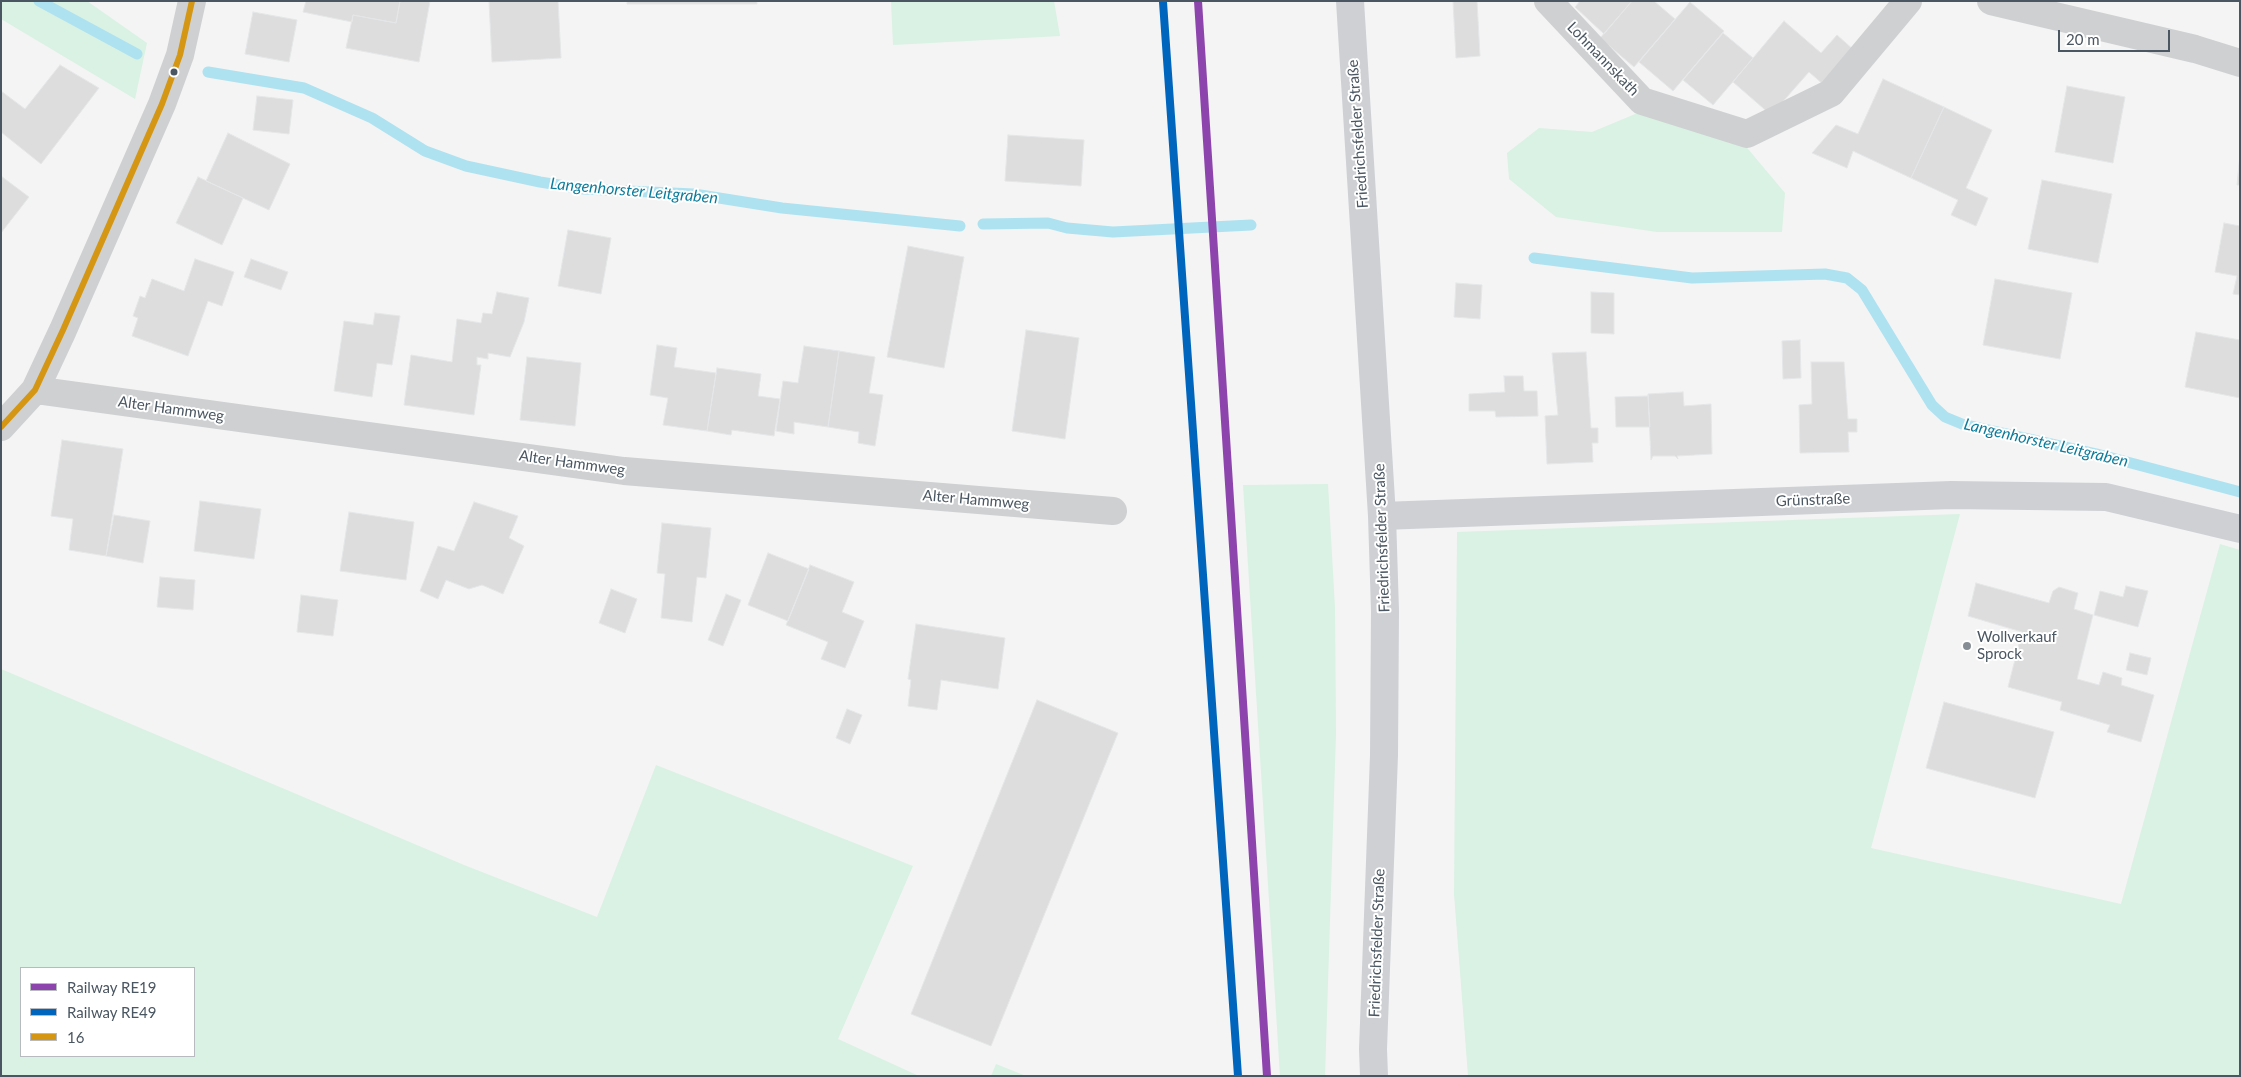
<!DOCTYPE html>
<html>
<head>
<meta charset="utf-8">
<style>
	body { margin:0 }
	#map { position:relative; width:2241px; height:1077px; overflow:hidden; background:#f4f4f4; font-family:Lato,sans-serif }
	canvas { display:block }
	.frame { position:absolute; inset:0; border:2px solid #4a5661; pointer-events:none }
	.legend { position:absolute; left:20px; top:967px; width:175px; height:90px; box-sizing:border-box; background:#fff; border:1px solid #b7bbc0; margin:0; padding:6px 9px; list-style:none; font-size:15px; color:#4a5661 }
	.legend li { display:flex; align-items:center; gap:10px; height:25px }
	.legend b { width:25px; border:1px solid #b7bbc0 }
	.scale { position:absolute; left:2058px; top:30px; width:112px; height:22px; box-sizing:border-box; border:2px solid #4a5661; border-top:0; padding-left:6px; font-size:15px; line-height:18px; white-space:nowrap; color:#4a5661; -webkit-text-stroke:4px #fff; paint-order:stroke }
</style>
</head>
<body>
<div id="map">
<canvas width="2241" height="1077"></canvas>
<div class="frame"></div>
<ul class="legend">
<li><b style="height:6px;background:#8e44ad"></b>Railway RE19</li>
<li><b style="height:6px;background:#0065bd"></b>Railway RE49</li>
<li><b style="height:6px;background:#d49613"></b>16</li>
</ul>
<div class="scale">20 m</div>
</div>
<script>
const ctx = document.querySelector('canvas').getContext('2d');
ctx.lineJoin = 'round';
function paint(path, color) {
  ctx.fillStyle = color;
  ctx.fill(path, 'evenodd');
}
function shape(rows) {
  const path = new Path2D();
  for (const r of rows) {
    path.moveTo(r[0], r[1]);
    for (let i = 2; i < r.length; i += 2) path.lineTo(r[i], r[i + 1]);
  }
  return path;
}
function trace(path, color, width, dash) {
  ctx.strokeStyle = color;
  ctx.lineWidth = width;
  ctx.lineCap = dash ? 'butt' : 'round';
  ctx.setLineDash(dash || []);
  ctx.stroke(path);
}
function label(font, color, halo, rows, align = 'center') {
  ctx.font = font + ' Lato,sans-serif';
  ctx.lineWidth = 4;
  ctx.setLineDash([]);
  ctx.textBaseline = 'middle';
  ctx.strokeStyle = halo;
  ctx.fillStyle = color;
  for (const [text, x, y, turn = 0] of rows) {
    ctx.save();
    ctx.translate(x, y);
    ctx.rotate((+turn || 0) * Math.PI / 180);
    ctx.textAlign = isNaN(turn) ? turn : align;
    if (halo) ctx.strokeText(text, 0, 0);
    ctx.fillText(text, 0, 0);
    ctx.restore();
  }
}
paint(shape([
	[1,1,87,1,147,43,135,99,1,19],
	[891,1,1054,1,1060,36,893,45],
	[1640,112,1743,143,1785,193,1782,232,1657,232,1556,217,1509,179,1507,153,1539,128,1592,132],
	[1328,484,1335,608,1336,733,1325,1076,1280,1076,1243,485],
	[1960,514,1871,848,2121,904,2220,544,2240,550,2240,1076,1468,1076,1454,894,1457,532],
	[1,669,464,865,597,917,656,765,913,866,838,1039,919,1076,1,1076],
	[194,968,194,1056,21,1056,21,968],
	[996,1064,1026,1076,991,1076]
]), '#d9f2e3');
trace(shape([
	[39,1,137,54],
	[208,72,304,88,372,118,425,151,466,166,540,182,584,189,694,194,782,208,960,226],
	[983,224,1048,223,1067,228,1113,232,1251,225],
	[1534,258,1692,278,1825,274,1847,278,1862,290,1932,405,1945,417,1962,424,2097,454,2240,492]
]), '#aee2f0', 11);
const building = shape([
	[306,1,400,1,396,23,353,15,352,22,303,12,306,1],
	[400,1,430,1,419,62,346,48,353,15,396,23,400,1],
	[489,1,558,1,561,58,492,62,489,1],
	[627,1,757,1,757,4,627,4,627,1],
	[1453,1,1477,1,1480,56,1456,58,1453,1],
	[1580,1,1632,1,1604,34,1575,7,1580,1],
	[1632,1,1654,1,1675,19,1634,67,1600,38,1632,1],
	[1690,2,1724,31,1673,91,1639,62,1690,2],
	[253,12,297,20,289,62,245,54,253,12],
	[1784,21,1821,53,1837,35,1855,51,1825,86,1809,72,1771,115,1733,82,1784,21],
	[1723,33,1753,58,1713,105,1683,80,1723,33],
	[60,65,99,88,41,164,1,132,1,91,25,109,60,65],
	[1883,79,1944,107,1911,178,1853,151,1847,168,1812,153,1836,125,1858,134,1883,79],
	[2067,86,2125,97,2113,163,2055,152,2067,86],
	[257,96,293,100,289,134,253,130,257,96],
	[1944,107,1992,130,1966,188,1988,198,1976,226,1951,215,1958,200,1911,178,1944,107],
	[228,133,290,164,269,210,206,181,228,133],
	[1008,135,1084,140,1081,186,1005,181,1008,135],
	[2240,154,2240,185,2237,185,2240,154],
	[1,176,29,197,1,233,1,176],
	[198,177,243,198,222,245,176,223,198,177],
	[2042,180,2112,194,2098,263,2028,249,2042,180],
	[2224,223,2240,226,2240,295,2233,294,2237,276,2215,272,2224,223],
	[568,230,611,238,601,294,558,286,568,230],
	[908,246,964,257,944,368,887,357,908,246],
	[195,259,234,272,222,306,208,301,188,356,132,336,138,318,133,316,140,296,145,298,152,279,184,291,195,259],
	[251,259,288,272,281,290,244,277,251,259],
	[1995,279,2072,293,2060,359,1983,345,1995,279],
	[1456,283,1482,285,1480,319,1454,317,1456,283],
	[497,292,529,298,524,322,510,357,488,353,488,359,477,357,477,365,481,365,474,415,404,405,411,355,452,362,457,319,481,323,483,313,492,314,497,292],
	[1591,292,1614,293,1614,334,1591,333,1591,292],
	[375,313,400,316,392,365,377,363,372,397,334,391,344,321,373,325,375,313],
	[1026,330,1079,338,1065,439,1012,431,1026,330],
	[2196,332,2240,340,2240,398,2185,387,2196,332],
	[1800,340,1801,378,1783,379,1782,341,1800,340],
	[657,345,677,348,674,367,716,373,707,431,663,425,668,398,650,395,657,345],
	[804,346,839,351,828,427,794,422,794,434,776,431,783,381,798,383,804,346],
	[839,351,875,357,869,393,883,395,875,446,858,443,859,432,828,427,839,351],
	[1586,352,1591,428,1598,428,1598,443,1592,443,1593,462,1547,464,1545,416,1558,415,1552,353,1586,352],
	[527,357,581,363,575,426,520,420,527,357],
	[1811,362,1844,362,1848,419,1857,419,1857,432,1848,432,1849,452,1800,453,1799,405,1812,404,1811,362],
	[717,368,761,374,758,396,780,399,774,436,732,430,731,435,707,431,717,368],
	[1504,376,1523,376,1524,391,1537,391,1538,416,1496,417,1495,411,1469,411,1469,394,1505,392,1504,376],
	[1683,392,1684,406,1711,404,1712,454,1677,456,1678,459,1675,456,1653,456,1651,460,1648,394,1683,392],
	[1648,396,1650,427,1616,427,1615,397,1648,396],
	[62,440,123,449,106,556,69,550,73,519,51,516,62,440],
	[200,501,261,509,254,559,194,551,200,501],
	[474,502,518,516,509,538,524,546,503,594,482,585,469,589,446,580,438,599,420,591,438,546,454,551,474,502],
	[349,512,414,522,406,580,340,571,349,512],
	[114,515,150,521,143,563,106,556,114,515],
	[662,523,711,528,706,578,697,577,692,622,661,618,665,574,657,573,662,523],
	[768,553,809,569,788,621,748,605,768,553],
	[810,565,854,582,842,612,864,621,845,668,821,659,828,642,786,625,810,565],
	[160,577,195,580,193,610,157,607,160,577],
	[1976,583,2049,603,2053,591,2059,587,2078,593,2074,609,2093,615,2077,679,2099,685,2103,672,2122,678,2121,685,2154,695,2141,742,2107,732,2110,725,2060,710,2062,702,2008,687,2022,632,1968,616,1976,583],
	[2126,586,2148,591,2138,627,2094,615,2100,591,2123,597,2126,586],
	[611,589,637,599,625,633,599,623,611,589],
	[726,594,741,600,723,646,708,640,726,594],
	[301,595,338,600,333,636,297,632,301,595],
	[916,624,1005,638,998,689,941,680,937,710,908,706,911,680,908,679,916,624],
	[2130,653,2151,658,2147,675,2126,670,2130,653],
	[1037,700,1118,733,991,1046,911,1014,1037,700],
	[1944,702,2054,732,2035,798,1926,768,1944,702],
	[847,709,862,715,850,744,836,738,847,709]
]);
paint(building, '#ddddde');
trace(building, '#e5e6e7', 1);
trace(shape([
	[1548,1,1642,101,1747,134,1831,93,1908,1],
	[1991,1,2195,49,2240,63],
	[35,390,624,471,1113,511],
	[1,427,35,390,63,330,162,104,180,55,192,1]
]), '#ced0d2', 28);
trace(shape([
	[1350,1,1382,516,1385,611,1384,755,1373,1049,1374,1076],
	[1382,516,1951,495,2106,497,2240,529]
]), '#ced0d4', 28);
trace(shape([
	[1,427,35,390,63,330,162,104,180,55,192,1]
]), '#d49613', 6);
trace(shape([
	[1198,1,1267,1076]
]), '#8e44ad', 8);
trace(shape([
	[1163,2,1238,1076]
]), '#0065bd', 8);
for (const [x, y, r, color] of [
	[174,72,4.5,"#4a5661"],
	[1967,646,5,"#868d94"]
]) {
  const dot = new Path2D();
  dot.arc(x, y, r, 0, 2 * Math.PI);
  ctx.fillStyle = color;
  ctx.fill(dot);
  trace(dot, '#fff', 2);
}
label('15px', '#4a5661', '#fff', [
	["Lohmannskath",1603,59,46],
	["Friedrichsfelder Straße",1358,134,-94],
	["Alter Hammweg",171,409,8],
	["Alter Hammweg",572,463,8],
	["Alter Hammweg",976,500,5],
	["Grünstraße",1813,500,-2],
	["Friedrichsfelder Straße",1382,538,-92],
	["Friedrichsfelder Straße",1377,943,-88]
]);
label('15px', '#4a5661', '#fff', [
	["Wollverkauf",1977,637],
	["Sprock",1977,654]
], 'left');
label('italic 16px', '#0c7c9b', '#fff', [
	["Langenhorster Leitgraben",634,191,5],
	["Langenhorster Leitgraben",2046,443,13]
]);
</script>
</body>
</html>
